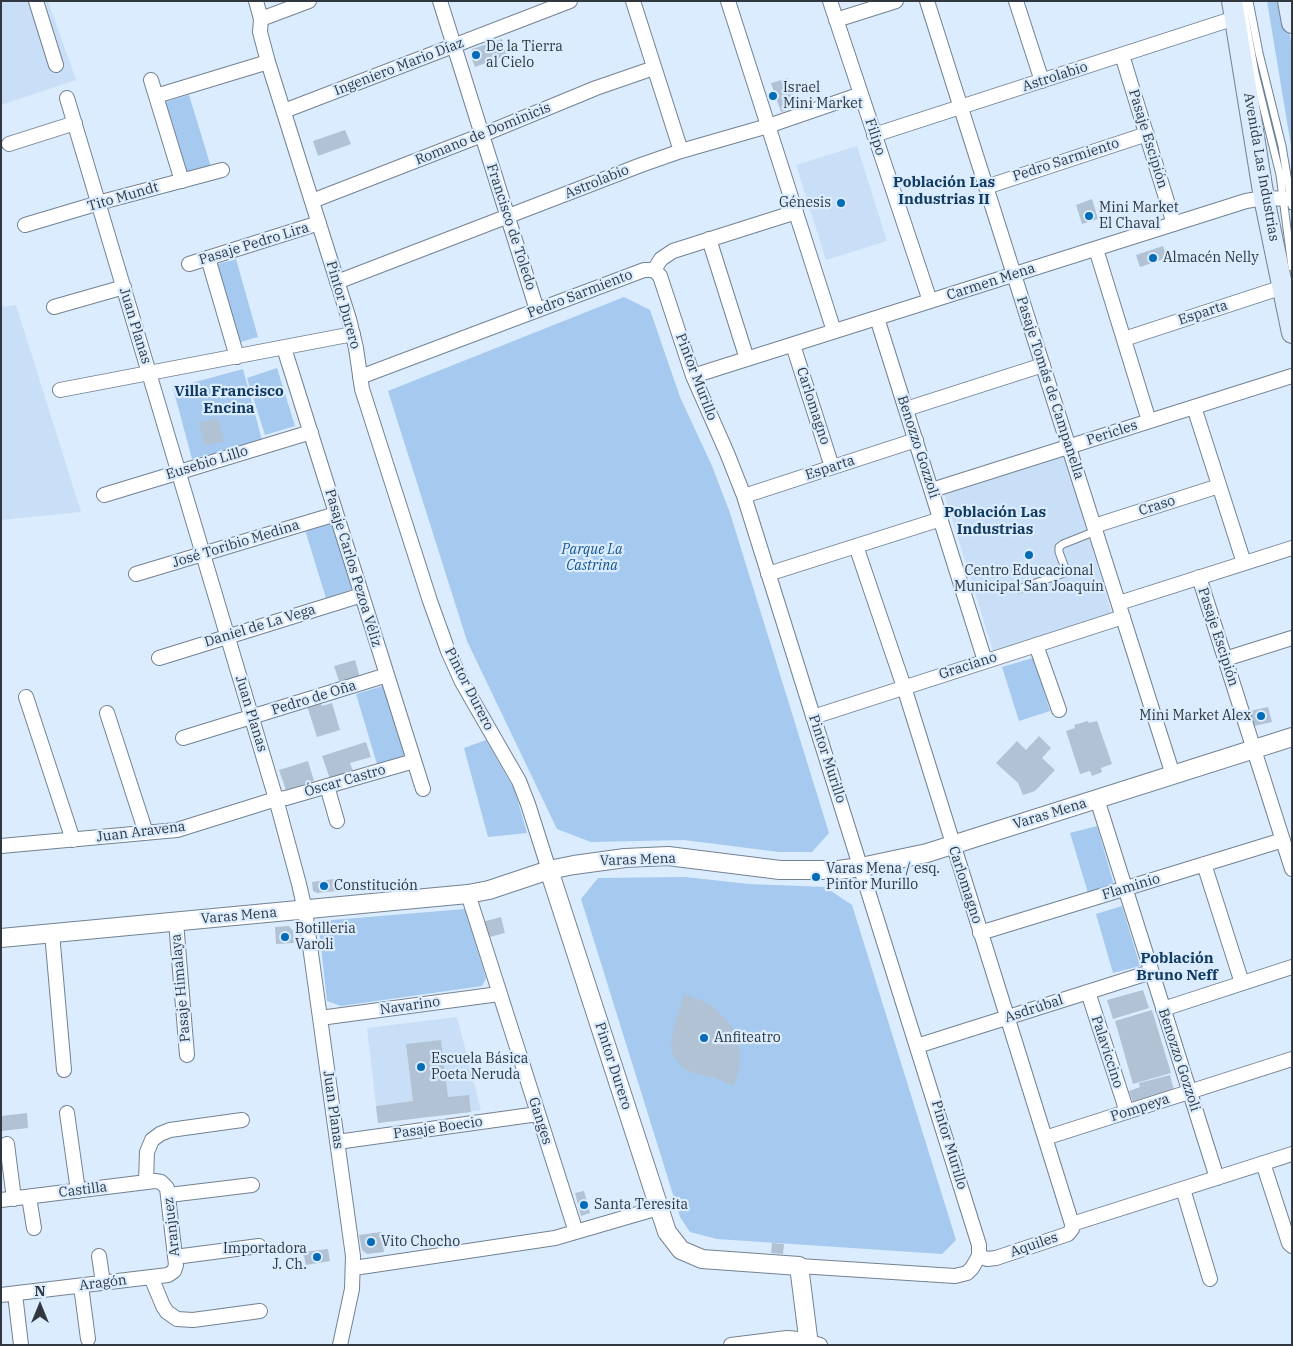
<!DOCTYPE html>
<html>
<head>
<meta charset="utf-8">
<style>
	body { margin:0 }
	#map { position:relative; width:1293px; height:1346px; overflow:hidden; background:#daecfe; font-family:"IBM Plex Serif",serif }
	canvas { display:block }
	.frame { position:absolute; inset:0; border:2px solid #30373e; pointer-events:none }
	.north { position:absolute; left:15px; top:1281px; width:50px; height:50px; -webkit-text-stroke:4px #daecfe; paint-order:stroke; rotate:0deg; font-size:14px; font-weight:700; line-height:20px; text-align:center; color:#30373e }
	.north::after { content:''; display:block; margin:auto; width:18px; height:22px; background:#30373e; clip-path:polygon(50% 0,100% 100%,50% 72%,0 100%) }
</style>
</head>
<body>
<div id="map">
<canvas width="1293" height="1346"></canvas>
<div class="frame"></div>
<div class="north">N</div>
</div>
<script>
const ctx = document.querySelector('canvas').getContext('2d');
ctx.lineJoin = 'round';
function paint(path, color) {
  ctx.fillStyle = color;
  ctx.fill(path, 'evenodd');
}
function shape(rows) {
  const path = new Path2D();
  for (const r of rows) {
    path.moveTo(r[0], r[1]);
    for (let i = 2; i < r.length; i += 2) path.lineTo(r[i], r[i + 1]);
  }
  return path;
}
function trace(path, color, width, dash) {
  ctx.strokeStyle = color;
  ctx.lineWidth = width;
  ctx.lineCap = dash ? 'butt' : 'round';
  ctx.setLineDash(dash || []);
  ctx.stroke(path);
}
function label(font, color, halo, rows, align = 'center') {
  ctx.font = font + ' "IBM Plex Serif",serif';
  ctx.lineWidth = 4.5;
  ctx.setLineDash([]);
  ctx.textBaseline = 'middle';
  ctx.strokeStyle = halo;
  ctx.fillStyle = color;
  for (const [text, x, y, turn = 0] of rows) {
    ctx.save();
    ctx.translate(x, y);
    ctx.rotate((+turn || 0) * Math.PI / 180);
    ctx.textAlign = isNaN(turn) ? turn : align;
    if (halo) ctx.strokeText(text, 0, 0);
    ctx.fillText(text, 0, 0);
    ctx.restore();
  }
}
paint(shape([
	[1,1,48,1,76,80,1,105],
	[857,146,887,241,826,260,796,165],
	[16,305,49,410,81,512,1,520,1,307],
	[1064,456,1113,618,994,654,944,493],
	[457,1017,481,1110,378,1123,367,1028]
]), '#c9dff7');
paint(shape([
	[1267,1,1283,1,1292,46,1292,152],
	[189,95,211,167,184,176,162,103],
	[236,259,258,337,237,343,215,265],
	[624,297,650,310,680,397,712,466,730,513,829,833,812,852,779,852,684,840,591,842,557,829,467,641,388,391],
	[277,368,295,426,265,435,247,378],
	[243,369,262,440,192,459,173,388],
	[332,521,353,589,326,598,305,530],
	[1033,658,1050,711,1019,721,1002,667],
	[386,685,406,755,377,764,356,694],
	[486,740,515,791,527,833,488,837,464,748],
	[1097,826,1114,885,1088,893,1070,833],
	[685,877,749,884,825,887,852,905,956,1240,942,1254,717,1239,690,1232,680,1217,581,899,598,878],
	[1122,906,1140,966,1113,973,1096,914],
	[465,909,486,978,482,986,341,1006,327,1001,319,928,332,920]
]), '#a5c9ef');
paint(shape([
	[502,39,507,55,475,67,470,55,472,49],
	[788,78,797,106,781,112,771,83],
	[345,130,351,144,318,156,313,141],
	[1092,199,1098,219,1082,224,1076,205],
	[1163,246,1167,258,1140,267,1136,255],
	[218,418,224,441,205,446,199,423],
	[355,660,360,678,340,684,334,666],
	[320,702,322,706,332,703,340,730,317,737,307,706],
	[1268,707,1272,722,1254,726,1250,711],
	[1088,721,1089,723,1097,721,1112,764,1101,768,1102,772,1092,776,1090,771,1080,774,1066,731,1075,728,1074,725],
	[1039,736,1051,748,1042,758,1055,770,1035,791,1023,795,1018,783,996,763,1017,741,1026,750],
	[366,742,371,757,350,763,353,771,330,779,322,756],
	[308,761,314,781,286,790,279,770],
	[334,879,336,891,317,893,313,891,312,882],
	[501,917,505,933,486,938,482,922],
	[289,926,293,931,294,943,276,944,275,927],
	[1143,990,1149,1008,1113,1019,1107,1000],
	[684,994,700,1000,713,1007,731,1025,737,1042,740,1054,739,1069,734,1086,713,1077,696,1074,683,1068,673,1055,671,1045,673,1031],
	[1152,1010,1171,1073,1133,1084,1115,1021],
	[441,1040,448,1097,469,1095,471,1112,378,1123,376,1106,413,1101,406,1044],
	[1170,1075,1174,1090,1133,1102,1129,1091,1140,1087,1139,1083],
	[27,1113,28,1128,1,1131,1,1116],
	[584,1191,590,1213,581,1216,575,1193],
	[381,1232,384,1252,367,1254,362,1250,359,1235],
	[772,1243,784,1244,783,1254,771,1253],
	[328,1249,330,1261,306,1265,303,1252]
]), '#b1c2d4');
const service = shape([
	[1242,1,1255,73,1280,175,1292,267],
	[1249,1,1259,53,1282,146,1292,206],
	[1019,589,1064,573,1065,568,1059,552,1059,547,1063,544,1096,531]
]);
const minor = shape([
	[36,1,56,65],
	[256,1,261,19,260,32,268,62,349,319,356,348,362,389,430,601,448,651,462,682,519,781,528,804,549,870],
	[440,1,537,310],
	[633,1,681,151],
	[728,1,834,331],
	[830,1,930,301],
	[927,1,1173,775],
	[1016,1,1042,81],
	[261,19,309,1],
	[836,20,896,1],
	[1122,55,1174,224],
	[151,80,182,181],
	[156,96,268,62],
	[67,98,276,799,299,884,305,910,320,1018,353,1256,352,1289,340,1345],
	[284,111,570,1],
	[874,135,1235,18],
	[9,144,75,123],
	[986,187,1147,134],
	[312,201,482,135,596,88,654,68],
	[25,225,109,200,222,170],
	[709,239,747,359],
	[1096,249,1149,421],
	[208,258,237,357],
	[189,264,319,223],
	[654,270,660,276,693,376,727,453,744,496,979,1245,979,1256,972,1268,967,1273,955,1276,799,1266],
	[654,270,661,259,673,251,796,212],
	[337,282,641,165,681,151,768,126,861,94],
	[54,307,124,287],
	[877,318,985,661],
	[1124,339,1283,287],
	[793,345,832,467],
	[284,348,423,789],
	[693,376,1246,201,1264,198,1292,199],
	[360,377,644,270,654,270],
	[60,390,353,334],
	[1194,407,1244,563],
	[906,409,1043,365],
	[932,490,1292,376],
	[104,495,311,432],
	[744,496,916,440],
	[1094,526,1219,486],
	[856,546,904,687,1072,1224],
	[136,574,336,514],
	[768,574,941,519],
	[1199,577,1292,869],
	[1119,603,1292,548],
	[1036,645,1059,710],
	[159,658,362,595],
	[1225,659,1292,638],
	[26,697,73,840],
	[107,713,146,833],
	[813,717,1123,617],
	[183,738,387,675],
	[327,786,337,821],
	[1097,799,1217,1178],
	[1,846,177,830,276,799,286,798,414,761],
	[1204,864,1242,983],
	[468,894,576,1232],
	[176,922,187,1055],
	[52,933,64,1070],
	[980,933,1283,840],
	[1088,992,1127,1112],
	[1163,1009,1292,967],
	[320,1018,499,994],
	[917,1046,1151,972],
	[67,1113,78,1191],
	[1045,1138,1292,1059],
	[337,1142,538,1114],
	[7,1144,14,1199],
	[1263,1163,1289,1243,1292,1246],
	[146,1182,147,1152,152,1140,160,1134,170,1130,242,1120],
	[1183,1189,1210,1279],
	[169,1195,252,1185],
	[29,1197,34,1228],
	[1,1200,155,1181,161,1182,167,1188,176,1265,174,1271,168,1275,1,1295],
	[1072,1224,1292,1154],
	[99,1256,103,1283],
	[979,1256,987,1259,996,1258,1068,1234,1072,1229,1072,1224],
	[175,1257,259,1246],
	[354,1268,555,1238,658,1208],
	[151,1277,163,1306,167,1312,177,1319,193,1320,260,1311],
	[81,1286,88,1339],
	[15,1294,21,1345],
	[731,1345,787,1338,799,1339,820,1345]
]);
const tertiary = shape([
	[549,870,667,1232,681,1250,702,1259,799,1266,809,1345],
	[1,938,468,894,489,890,549,870,574,865,625,858,668,856,780,870,838,870,861,867,927,853,1292,737]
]);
const secondary = shape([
	[1232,1,1264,198,1292,333],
	[1288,1,1292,23]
]);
trace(service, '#738292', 9);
trace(minor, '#738292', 16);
trace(tertiary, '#738292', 20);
trace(secondary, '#738292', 22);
trace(service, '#fff', 7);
trace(minor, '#fff', 14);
trace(tertiary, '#fff', 18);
trace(secondary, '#dcecfc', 20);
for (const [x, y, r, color] of [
	[476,55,5,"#046bb7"],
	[773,96,5,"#046bb7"],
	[841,203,5,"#046bb7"],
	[1089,216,5,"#046bb7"],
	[1153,258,5,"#046bb7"],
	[1029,555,5,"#046bb7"],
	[1261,716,5,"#046bb7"],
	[816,877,5,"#046bb7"],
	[324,886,5,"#046bb7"],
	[285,937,5,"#046bb7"],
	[704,1038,5,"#046bb7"],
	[421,1067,5,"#046bb7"],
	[584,1205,5,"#046bb7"],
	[371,1242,5,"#046bb7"],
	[317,1257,5,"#046bb7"]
]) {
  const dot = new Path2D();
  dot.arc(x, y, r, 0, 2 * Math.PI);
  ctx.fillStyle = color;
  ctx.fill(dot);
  trace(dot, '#daecfe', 2);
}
label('14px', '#30373e', '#daecfe', [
	["De la Tierra",486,47],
	["al Cielo",486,63],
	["Israel",783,88],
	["Mini Market",783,104],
	["Génesis",831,203,"right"],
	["Mini Market",1099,208],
	["El Chaval",1099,224],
	["Almacén Nelly",1163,258],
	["Centro Educacional",1029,571,"center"],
	["Municipal San Joaquín",1029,587,"center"],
	["Mini Market Alex",1251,716,"right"],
	["Varas Mena / esq.",826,869],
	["Pintor Murillo",826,885],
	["Constitución",334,886],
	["Botilleria",295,929],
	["Varoli",295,945],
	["Anfiteatro",714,1038],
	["Escuela Básica",431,1059],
	["Poeta Neruda",431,1075],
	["Santa Teresita",594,1205],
	["Vito Chocho",381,1242],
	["Importadora",307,1249,"right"],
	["J. Ch.",307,1265,"right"]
], 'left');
label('14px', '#30373e', '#daecfe', [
	["Ingeniero Mario Díaz",399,67,-21],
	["Astrolabio",1055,77,-18],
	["Romano de Dominicis",483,134,-22],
	["Filipo",875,137,72],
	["Pasaje Escipión",1148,139,73],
	["Pedro Sarmiento",1066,160,-18],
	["Avenida Las Industrias",1261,167,80],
	["Astrolabio",597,182,-22],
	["Tito Mundt",123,197,-16],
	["Francisco de Toledo",511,227,72],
	["Pasaje Pedro Lira",254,244,-17],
	["Carmen Mena",991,282,-18],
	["Pedro Sarmiento",580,294,-21],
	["Pintor Durero",343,305,74],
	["Esparta",1203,313,-18],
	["Juan Planas",135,326,73],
	["Pintor Murillo",696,377,69],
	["Pasaje Tomás de Campanella",1050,388,72],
	["Carlomagno",813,406,72],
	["Pericles",1112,433,-18],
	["Benozzo Gozzoli",918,447,72],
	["Eusebio Lillo",207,463,-17],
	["Esparta",830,468,-18],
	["Craso",1157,506,-18],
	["José Toribio Medina",236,544,-17],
	["Pasaje Carlos Pezoa Véliz",353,568,73],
	["Daniel de La Vega",260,626,-17],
	["Pasaje Escipión",1218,637,72],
	["Graciano",968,666,-18],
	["Pintor Durero",469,689,63],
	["Pedro de Oña",314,698,-17],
	["Juan Planas",251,714,73],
	["Pintor Murillo",827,759,72],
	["Óscar Castro",345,781,-16],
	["Varas Mena",1050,814,-17],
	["Juan Aravena",141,832,-7],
	["Varas Mena",638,860,-2],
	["Carlomagno",965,885,72],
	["Flaminio",1131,887,-17],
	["Varas Mena",239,916,-5],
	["Pasaje Himalaya",181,988,-95],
	["Navarino",410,1006,-8],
	["Asdrúbal",1034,1009,-18],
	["Palaviccino",1107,1052,72],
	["Benozzo Gozzoli",1179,1060,72],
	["Pintor Durero",613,1066,72],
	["Pompeya",1140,1108,-18],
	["Juan Planas",333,1110,82],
	["Ganges",540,1121,72],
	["Pasaje Boecio",438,1128,-8],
	["Pintor Murillo",949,1145,73],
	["Castilla",83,1190,-7],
	["Aranjuez",172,1227,-96],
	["Aquiles",1034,1245,-19],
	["Aragón",103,1283,-7]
]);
label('italic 14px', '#11548d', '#daecfe', [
	["Parque La",592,550],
	["Castrina",592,566]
]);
label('bold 15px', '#123b61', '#daecfe', [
	["Población Las",944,183],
	["Industrias II",944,200],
	["Villa Francisco",229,392],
	["Encina",229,409],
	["Población Las",995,513],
	["Industrias",995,530],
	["Población",1177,959],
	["Bruno Neff",1177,976]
]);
</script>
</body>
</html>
